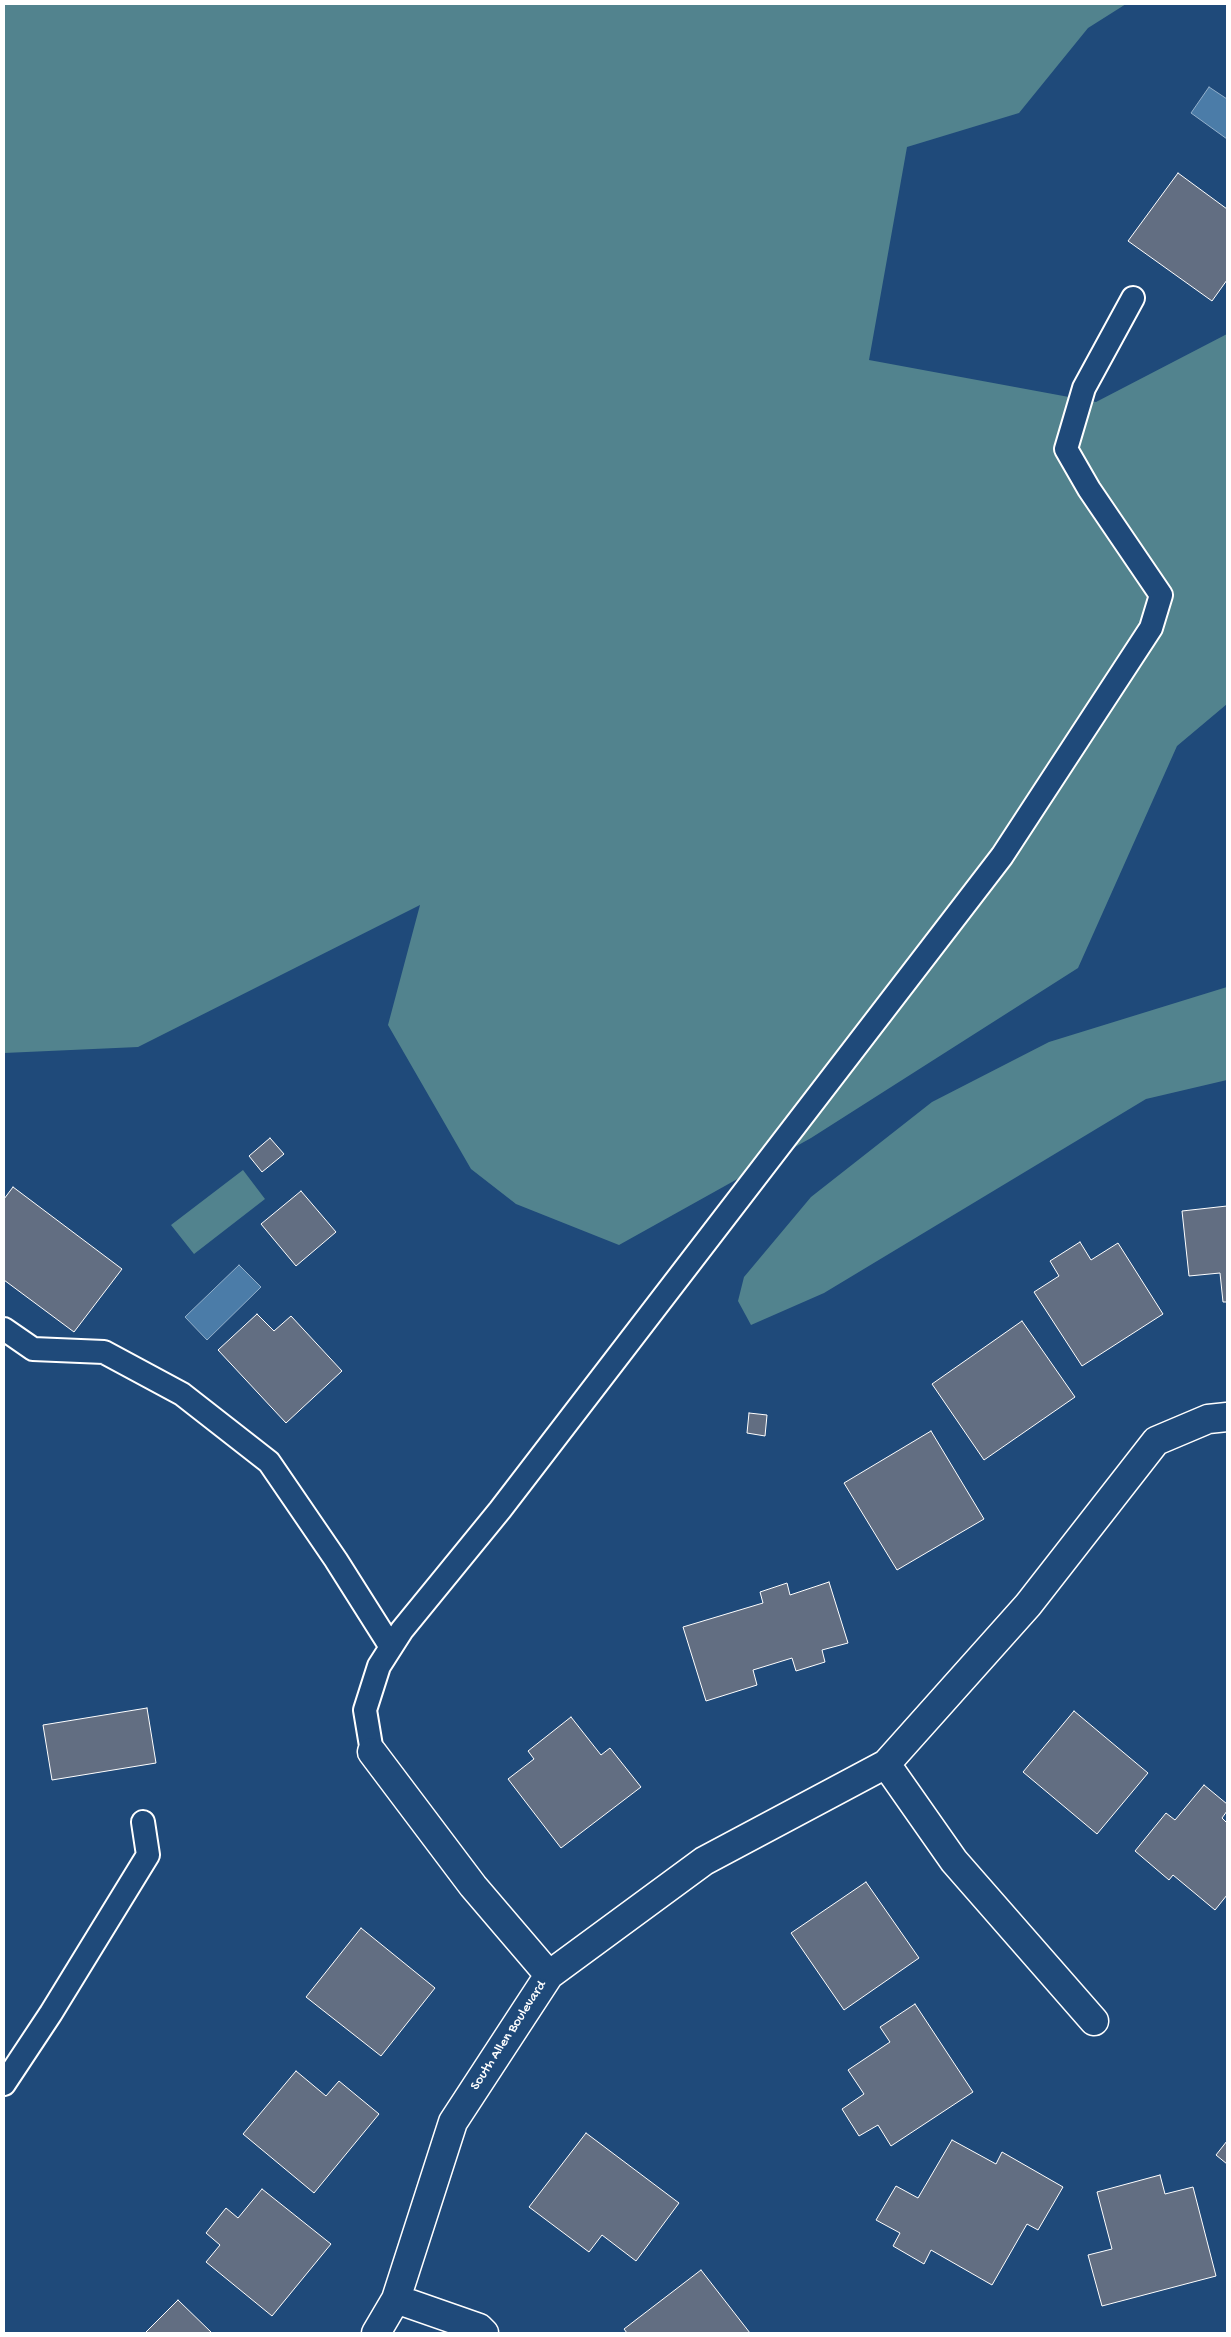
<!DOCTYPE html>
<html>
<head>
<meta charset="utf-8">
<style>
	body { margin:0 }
	#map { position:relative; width:1231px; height:2337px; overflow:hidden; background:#1f4a7a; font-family:"Gochi Hand",sans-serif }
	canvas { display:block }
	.frame { position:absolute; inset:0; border:5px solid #fff; pointer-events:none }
</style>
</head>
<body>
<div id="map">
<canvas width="1231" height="2337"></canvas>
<div class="frame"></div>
</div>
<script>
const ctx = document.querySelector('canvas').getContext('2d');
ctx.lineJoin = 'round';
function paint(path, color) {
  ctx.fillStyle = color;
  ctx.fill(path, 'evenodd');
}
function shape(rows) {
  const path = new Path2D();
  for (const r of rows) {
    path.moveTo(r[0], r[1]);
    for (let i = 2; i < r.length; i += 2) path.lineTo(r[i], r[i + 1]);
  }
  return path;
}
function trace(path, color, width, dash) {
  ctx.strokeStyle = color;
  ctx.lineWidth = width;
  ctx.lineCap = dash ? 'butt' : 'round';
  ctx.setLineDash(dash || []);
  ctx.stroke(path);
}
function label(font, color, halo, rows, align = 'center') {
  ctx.font = font + ' "Gochi Hand",sans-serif';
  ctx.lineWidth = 5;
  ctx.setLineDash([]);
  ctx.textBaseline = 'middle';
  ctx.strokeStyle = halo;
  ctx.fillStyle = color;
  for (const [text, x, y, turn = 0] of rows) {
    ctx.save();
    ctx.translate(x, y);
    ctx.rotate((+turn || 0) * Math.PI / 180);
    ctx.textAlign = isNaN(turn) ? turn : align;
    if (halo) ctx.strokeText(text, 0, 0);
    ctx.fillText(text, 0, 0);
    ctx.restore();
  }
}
paint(shape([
	[4,4,1126,4,1088,28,1019,113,907,147,869,360,1096,402,1227,334,1227,704,1177,746,1078,968,811,1138,619,1245,516,1204,471,1169,388,1025,420,905,138,1047,4,1053],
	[1227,987,1227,1080,1146,1099,824,1293,751,1325,738,1301,744,1277,811,1197,932,1102,1049,1042],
	[243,1170,265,1199,194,1254,171,1225]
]), '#52838e');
const water = shape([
	[1209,87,1227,99,1227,139,1191,113,1209,87],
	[239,1265,261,1287,207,1340,185,1317,239,1265]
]);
paint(water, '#4b7ca8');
trace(water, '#93b0cb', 1);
const building = shape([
	[1178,173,1227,209,1227,280,1212,301,1128,241,1178,173],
	[270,1138,284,1154,262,1172,249,1156,270,1138],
	[13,1187,122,1269,74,1332,4,1280,4,1199,13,1187],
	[301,1191,336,1232,296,1266,261,1224,301,1191],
	[1227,1206,1227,1302,1223,1302,1220,1273,1189,1276,1182,1211,1227,1206],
	[1080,1242,1091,1260,1118,1243,1163,1314,1082,1366,1034,1292,1059,1276,1050,1261,1080,1242],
	[257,1314,274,1331,291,1316,342,1371,286,1423,218,1350,257,1314],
	[1022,1321,1075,1397,984,1460,932,1384,1022,1321],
	[749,1413,767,1415,765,1436,747,1433,749,1413],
	[931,1431,984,1519,897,1570,844,1483,931,1431],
	[829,1582,848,1643,822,1650,825,1662,796,1671,792,1658,753,1670,757,1685,706,1701,683,1627,763,1603,760,1592,787,1583,790,1595,829,1582],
	[147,1708,156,1763,52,1780,43,1725,147,1708],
	[1074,1711,1148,1773,1097,1834,1023,1772,1074,1711],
	[571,1717,601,1755,610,1748,641,1787,561,1848,508,1779,534,1759,528,1751,571,1717],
	[1204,1785,1227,1804,1227,1811,1222,1818,1227,1823,1227,1895,1215,1910,1173,1875,1169,1880,1135,1851,1166,1813,1175,1820,1204,1785],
	[866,1882,919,1958,844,2010,791,1933,866,1882],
	[361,1928,435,1988,381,2056,306,1997,361,1928],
	[915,2004,973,2092,891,2146,878,2125,859,2136,842,2109,864,2094,848,2070,890,2042,880,2027,915,2004],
	[296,2071,326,2096,339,2081,379,2114,314,2193,243,2134,296,2071],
	[586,2133,679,2203,636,2261,602,2235,589,2252,529,2207,586,2133],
	[952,2140,996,2164,1002,2152,1063,2187,1038,2230,1027,2224,992,2285,931,2250,924,2264,893,2246,900,2233,876,2220,896,2186,918,2198,952,2140],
	[1227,2141,1227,2164,1216,2155,1227,2141],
	[1160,2175,1165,2194,1193,2187,1216,2276,1102,2306,1088,2255,1112,2249,1097,2192,1160,2175],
	[262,2189,331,2244,272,2316,206,2262,220,2245,206,2233,226,2208,238,2218,262,2189],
	[701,2270,750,2333,627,2333,624,2329,701,2270],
	[178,2300,212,2333,145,2333,178,2300]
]);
paint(building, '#626e82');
trace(building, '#fff', 1);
const lane = shape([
	[4,1329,33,1349,104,1352,182,1394,269,1462,336,1560,391,1647],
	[372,1752,365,1710,379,1666,402,1630,500,1510,1002,856,1151,628,1161,595,1089,489,1066,449,1084,388,1133,298],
	[4,2084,51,2013,148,1855,143,1822]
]);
const street = shape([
	[372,1752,473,1886,549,1975,453,2122,396,2299,376,2333],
	[886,1764,954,1861,1094,2021],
	[549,1975,704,1861,886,1764,1028,1605,1156,1441,1208,1419,1227,1417],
	[396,2299,479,2328,484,2333]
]);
trace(lane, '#fff', 26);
trace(street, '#fff', 31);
trace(lane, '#1f4a7a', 22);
trace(street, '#1f4a7a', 28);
label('14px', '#fff', '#1f4a7a', [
	["South Allen Boulevard",509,2036,-57]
]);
</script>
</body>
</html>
